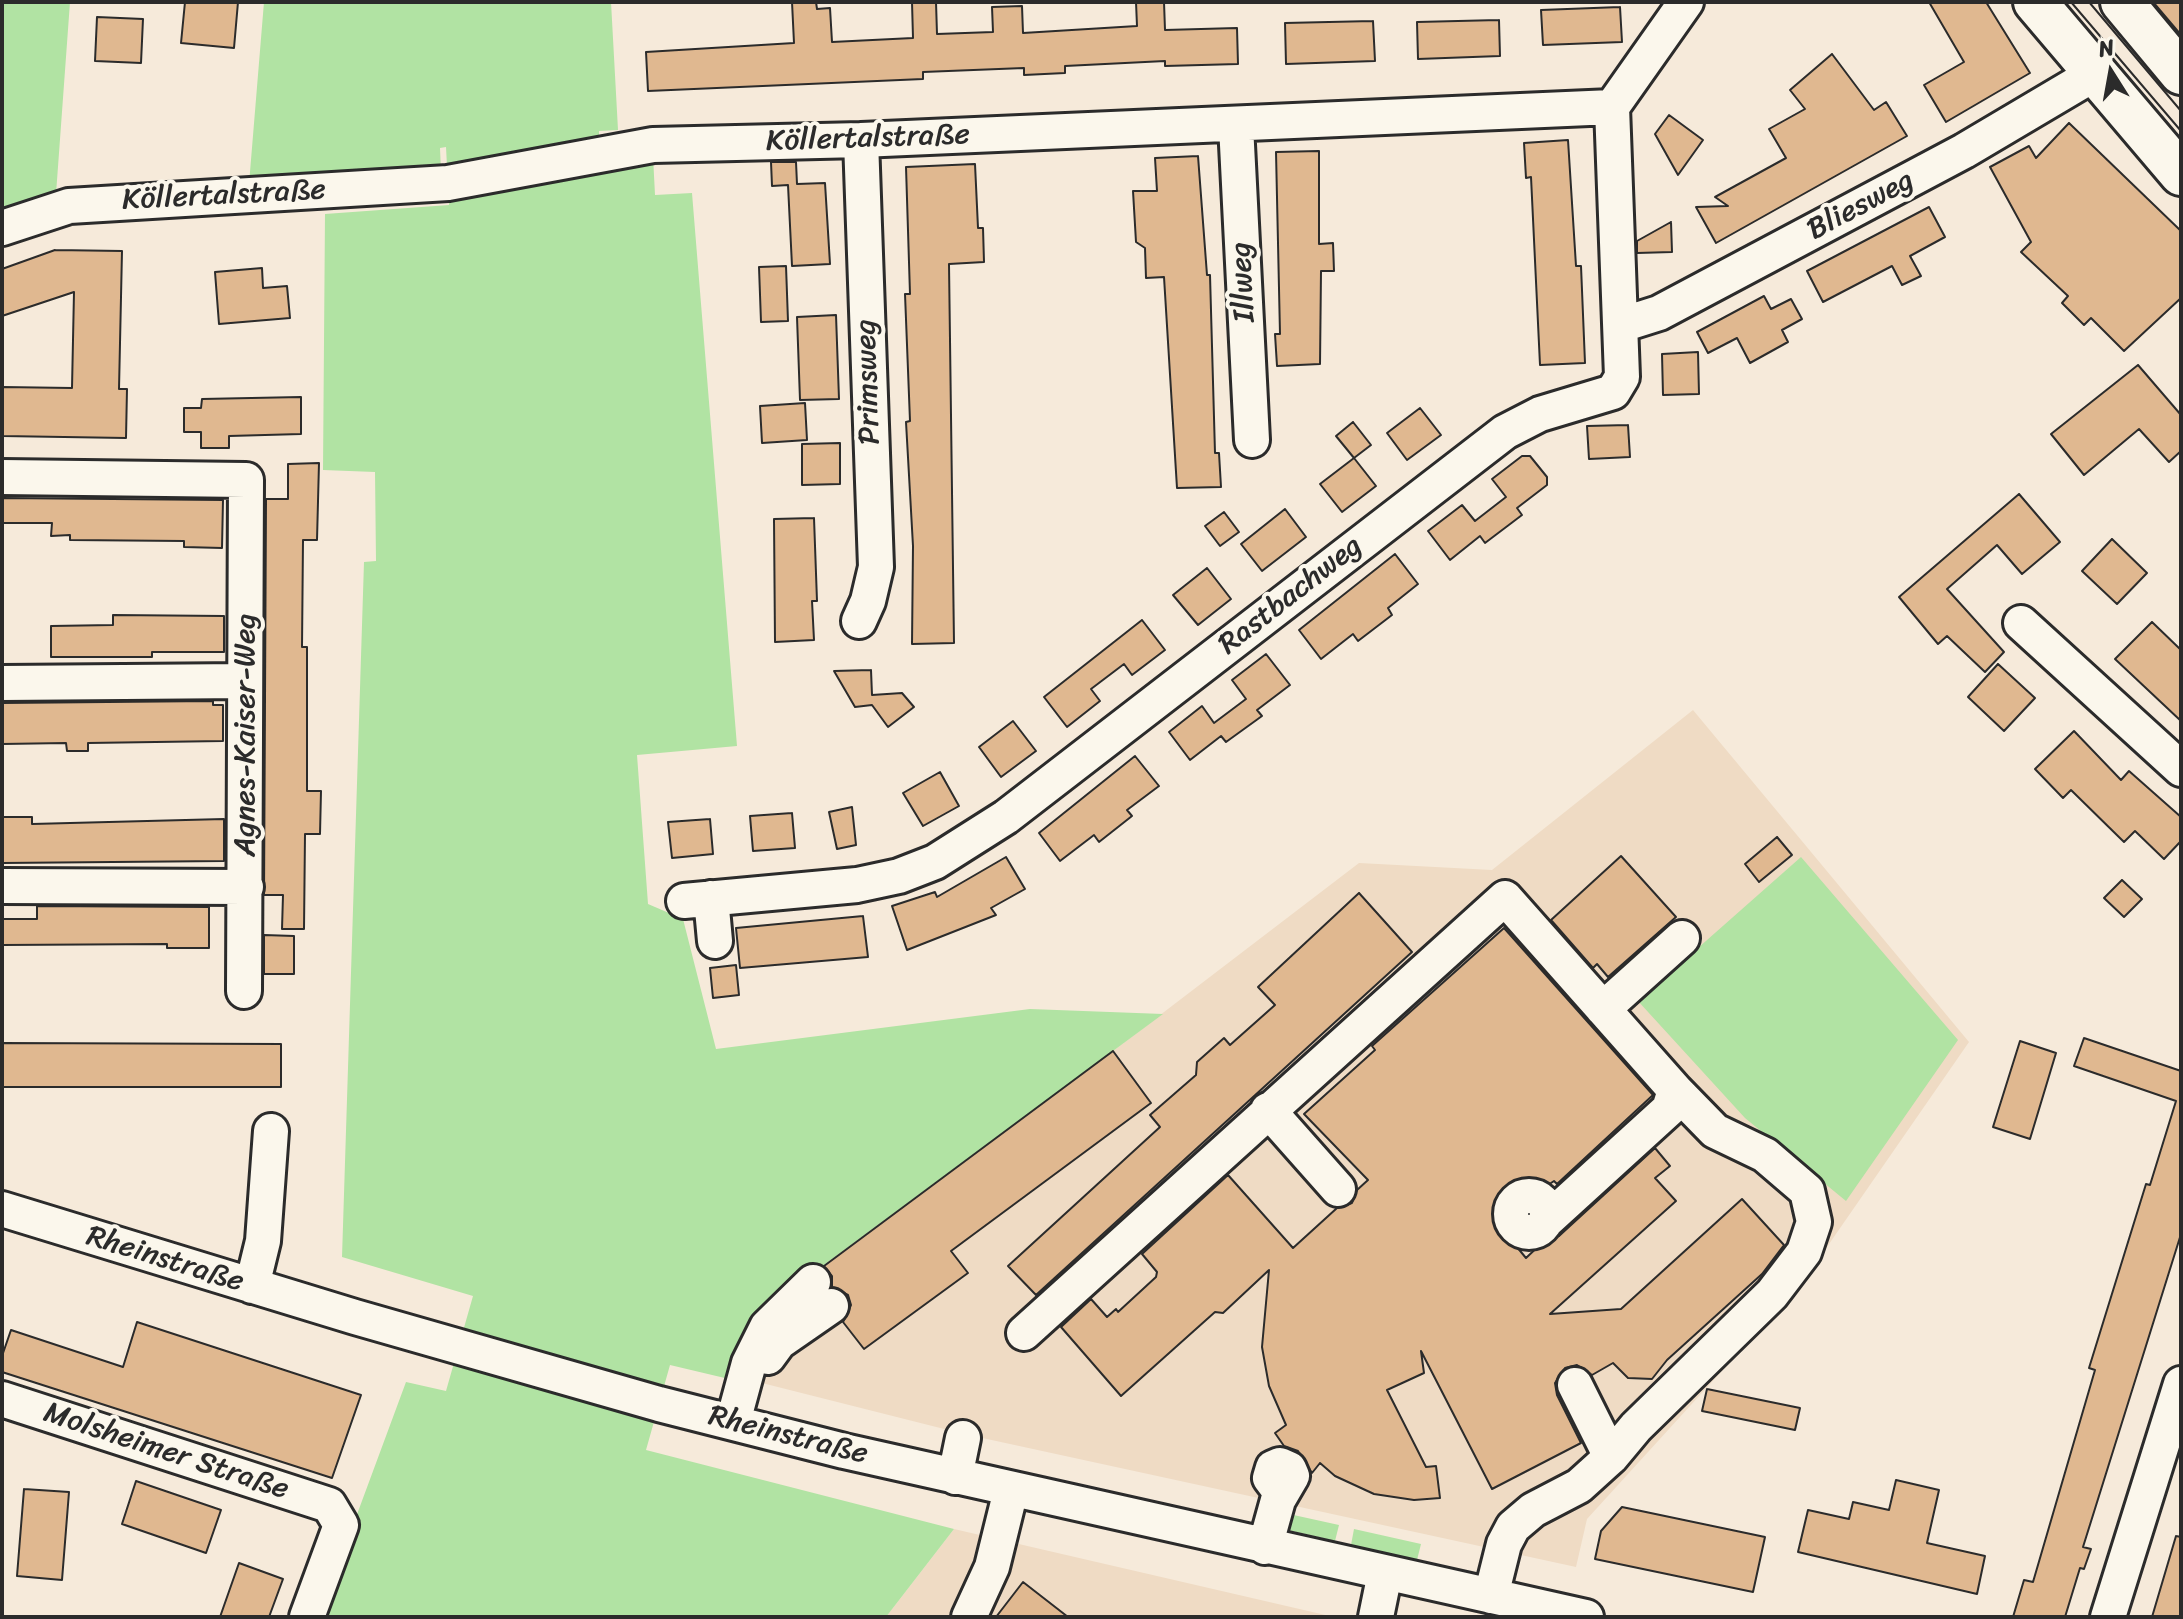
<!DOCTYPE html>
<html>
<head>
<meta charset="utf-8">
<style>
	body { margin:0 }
	#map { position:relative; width:2183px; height:1619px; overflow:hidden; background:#f6eada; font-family:Sriracha,sans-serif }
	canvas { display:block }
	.frame { position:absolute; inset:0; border:4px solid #2b2b2b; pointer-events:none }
	.north { position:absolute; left:2071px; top:32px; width:80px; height:80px; -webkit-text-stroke:6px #fbf7ec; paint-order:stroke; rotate:349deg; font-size:22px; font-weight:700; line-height:32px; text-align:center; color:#2b2b2b }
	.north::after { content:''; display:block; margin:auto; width:28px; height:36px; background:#2b2b2b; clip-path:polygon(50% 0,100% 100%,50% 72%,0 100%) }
</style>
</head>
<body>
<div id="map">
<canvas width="2183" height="1619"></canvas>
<div class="frame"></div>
<div class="north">N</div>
</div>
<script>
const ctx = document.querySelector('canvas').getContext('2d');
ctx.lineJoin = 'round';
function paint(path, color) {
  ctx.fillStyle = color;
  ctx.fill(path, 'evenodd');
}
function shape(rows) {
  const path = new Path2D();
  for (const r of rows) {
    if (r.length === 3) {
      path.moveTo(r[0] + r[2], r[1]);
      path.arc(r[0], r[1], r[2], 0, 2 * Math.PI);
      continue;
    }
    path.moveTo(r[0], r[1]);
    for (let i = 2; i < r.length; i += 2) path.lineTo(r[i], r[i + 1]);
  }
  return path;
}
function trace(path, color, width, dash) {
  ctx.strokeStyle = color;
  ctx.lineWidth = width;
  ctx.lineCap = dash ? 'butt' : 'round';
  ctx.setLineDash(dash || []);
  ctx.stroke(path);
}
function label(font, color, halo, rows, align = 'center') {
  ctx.font = font + ' Sriracha,sans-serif';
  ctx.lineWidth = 8;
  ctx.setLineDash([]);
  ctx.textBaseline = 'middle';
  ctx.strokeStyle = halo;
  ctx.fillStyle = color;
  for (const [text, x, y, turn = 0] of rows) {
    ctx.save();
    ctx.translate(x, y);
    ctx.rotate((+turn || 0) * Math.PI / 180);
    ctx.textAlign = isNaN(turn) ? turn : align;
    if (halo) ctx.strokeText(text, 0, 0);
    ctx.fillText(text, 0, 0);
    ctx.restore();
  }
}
paint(shape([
	[1693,710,1969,1042,1802,1283,1587,1519,1576,1567,964,1434,758,1382,809,1276,864,1349,967,1273,951,1251,1142,1110,1131,1094,1140,1087,1113,1051,1359,863,1492,870],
	[954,1529,1334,1617,886,1617]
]), '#efdbc4');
paint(shape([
	[2,2,70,2,56,194,2,213],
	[264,2,611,2,618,130,599,131,599,138,652,136,655,195,692,193,737,746,637,755,648,904,683,919,716,1049,1030,1009,1163,1014,809,1276,729,1379,670,1365,646,1450,954,1529,886,1617,319,1617,406,1382,446,1391,473,1296,342,1257,364,562,376,561,375,472,323,470,325,214,449,205,446,147,440,148,441,172,249,184],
	[1801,857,1958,1040,1846,1201,1745,1118,1638,1001],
	[1289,1514,1339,1525,1335,1541,1288,1530],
	[1354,1529,1421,1544,1417,1560,1351,1545]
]), '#b1e3a3');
const building = shape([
	[185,2,238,2,234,48,181,43,185,2],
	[792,2,816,2,817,9,830,8,832,42,913,38,912,2,936,2,937,34,993,32,992,7,1022,6,1023,33,1137,26,1136,2,1164,2,1165,30,1237,28,1238,64,1165,66,1165,61,1065,66,1065,73,1024,75,1024,68,923,72,923,79,648,91,646,52,794,43,792,2],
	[1929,2,1986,2,2030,73,1946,122,1924,85,1964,62,1929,2],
	[2153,2,2181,2,2181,35,2153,2],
	[1620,7,1622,42,1543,45,1541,10,1620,7],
	[97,17,143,19,141,63,95,61,97,17],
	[1499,20,1500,56,1418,59,1417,22,1499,20],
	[1373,21,1375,61,1286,64,1285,23,1373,21],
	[1832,54,1874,110,1886,102,1907,136,1716,243,1696,207,1728,206,1715,197,1786,158,1769,129,1805,109,1790,90,1832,54],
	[1669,115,1703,140,1678,175,1655,134,1669,115],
	[2069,123,2181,231,2181,298,2124,351,2091,318,2084,325,2062,303,2068,296,2021,252,2031,242,1990,167,2029,146,2036,158,2069,123],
	[1568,140,1576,266,1581,266,1585,363,1540,365,1531,177,1526,178,1524,143,1568,140],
	[1319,151,1319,244,1333,243,1334,271,1321,271,1320,364,1277,366,1275,334,1280,334,1276,152,1319,151],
	[1198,156,1207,275,1210,275,1215,453,1219,453,1221,487,1177,488,1164,277,1146,278,1145,248,1136,242,1133,191,1157,191,1155,158,1198,156],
	[771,162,796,162,797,184,825,183,830,264,792,266,788,185,772,186,771,162],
	[975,164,978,228,983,228,984,262,949,264,954,643,912,644,913,546,906,422,910,421,905,294,910,294,906,167,975,164],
	[1929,207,1945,237,1910,256,1921,276,1902,285,1892,266,1823,302,1807,271,1929,207],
	[1671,222,1672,252,1637,253,1637,241,1671,222],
	[55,250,122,251,119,389,127,389,126,438,2,436,2,387,72,388,74,292,2,316,2,269,55,250],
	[786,266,788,321,761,322,759,267,786,266],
	[262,268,263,288,287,286,290,318,219,324,215,272,262,268],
	[1764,296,1771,309,1791,299,1802,319,1782,330,1788,342,1750,363,1737,338,1708,353,1697,332,1764,296],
	[836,315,839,399,800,400,797,317,836,315],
	[1698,352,1699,394,1663,395,1662,354,1698,352],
	[2138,365,2181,415,2181,451,2169,462,2139,429,2084,475,2051,434,2138,365],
	[301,397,301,434,229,436,229,448,201,448,201,432,184,432,184,408,201,408,202,399,301,397],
	[805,403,807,440,762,443,760,406,805,403],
	[1420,408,1441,435,1407,460,1387,433,1420,408],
	[1353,422,1371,445,1354,458,1336,436,1353,422],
	[1628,425,1630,457,1589,459,1587,426,1628,425],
	[840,443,840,484,802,485,802,444,840,443],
	[1522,456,1530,456,1547,477,1547,485,1517,508,1522,515,1485,543,1480,536,1450,560,1428,531,1462,505,1475,521,1506,497,1492,479,1522,456],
	[1354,458,1376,486,1342,512,1320,484,1354,458],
	[319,463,317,540,303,540,302,647,307,647,307,791,321,791,320,834,305,834,304,929,282,929,283,895,264,895,266,499,288,499,288,464,319,463],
	[2019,494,2060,542,2022,574,1997,545,1947,589,2004,652,1985,672,1947,636,1938,644,1899,597,2019,494],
	[2,498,223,500,222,548,184,547,184,541,70,540,70,535,51,536,52,523,2,523,2,498],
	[1285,509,1306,537,1262,571,1241,544,1285,509],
	[1224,512,1239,532,1220,546,1205,526,1224,512],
	[814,518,817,601,812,601,814,640,775,642,774,519,814,518],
	[2112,539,2147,573,2117,604,2082,571,2112,539],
	[1395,554,1418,584,1388,608,1392,615,1358,641,1353,634,1321,659,1299,630,1395,554],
	[1207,568,1231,599,1198,625,1173,595,1207,568],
	[113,615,224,616,224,652,152,652,152,657,51,657,51,626,113,625,113,615],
	[1142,620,1165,650,1132,675,1124,664,1091,689,1100,701,1067,727,1044,697,1142,620],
	[2152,622,2181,650,2181,721,2115,659,2152,622],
	[1266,654,1290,685,1257,710,1262,716,1226,742,1221,736,1190,760,1169,732,1202,706,1214,723,1246,699,1232,680,1266,654],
	[1998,664,2035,698,2004,731,1968,697,1998,664],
	[871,670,872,695,902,693,914,707,888,727,872,705,855,707,834,671,871,670],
	[213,701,213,705,223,705,223,741,88,743,88,751,67,751,66,743,2,744,2,703,213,701],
	[1013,721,1036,751,1001,777,979,747,1013,721],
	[2074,731,2121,780,2129,771,2181,817,2181,841,2164,859,2135,831,2124,842,2071,790,2063,798,2035,769,2074,731],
	[1135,756,1159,786,1127,810,1132,816,1099,842,1094,835,1060,861,1039,833,1135,756],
	[940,772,959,806,923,826,903,793,940,772],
	[852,807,856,845,837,849,829,812,852,807],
	[792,813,795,848,753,851,750,816,792,813],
	[2,817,32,817,32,824,224,819,224,861,2,863,2,817],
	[710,819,713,854,672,858,668,822,710,819],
	[1777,837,1792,855,1759,882,1745,864,1777,837],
	[1621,856,1676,917,1608,977,1597,964,1593,968,1551,920,1621,856],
	[1006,857,1025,889,991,908,996,915,907,950,892,906,935,892,937,897,1006,857],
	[2122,880,2142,899,2124,917,2104,898,2122,880],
	[1359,893,1412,952,1036,1295,1008,1266,1160,1127,1150,1115,1196,1075,1197,1062,1224,1038,1230,1045,1275,1005,1258,987,1359,893],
	[37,906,209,907,209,948,167,948,167,944,2,945,2,919,37,919,37,906],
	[863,916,868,957,740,968,736,928,863,916],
	[1504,928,1653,1095,1557,1184,1554,1181,1545,1187,1525,1183,1504,1195,1499,1216,1507,1235,1526,1258,1545,1240,1559,1236,1655,1148,1670,1166,1655,1178,1676,1201,1550,1314,1621,1309,1742,1199,1784,1245,1762,1274,1667,1360,1652,1379,1628,1378,1613,1363,1592,1375,1577,1365,1565,1368,1555,1383,1557,1395,1581,1443,1492,1489,1421,1351,1424,1373,1387,1390,1426,1467,1436,1466,1440,1498,1414,1500,1374,1494,1335,1476,1320,1463,1312,1473,1298,1451,1284,1446,1275,1433,1286,1425,1269,1386,1262,1347,1269,1270,1223,1313,1215,1312,1121,1396,1061,1327,1091,1299,1107,1317,1116,1309,1118,1312,1156,1277,1157,1272,1142,1254,1228,1175,1293,1248,1337,1208,1352,1203,1357,1190,1368,1180,1304,1114,1375,1050,1372,1046,1504,928],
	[264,935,294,936,294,974,264,974,264,935],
	[736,965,739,995,713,998,710,968,736,965],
	[2084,1038,2181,1071,2181,1234,2083,1547,2091,1549,2084,1569,2080,1568,2065,1617,2013,1617,2024,1580,2033,1582,2095,1370,2089,1368,2146,1184,2150,1185,2176,1101,2074,1066,2084,1038],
	[2020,1041,2056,1053,2030,1139,1993,1127,2020,1041],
	[2,1043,281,1044,281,1087,2,1087,2,1043],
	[1113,1051,1151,1103,951,1251,968,1273,864,1349,843,1322,851,1305,848,1295,832,1287,832,1276,824,1266,1113,1051],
	[137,1322,361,1395,332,1478,2,1372,2,1356,11,1330,123,1367,137,1322],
	[1707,1389,1800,1408,1795,1430,1702,1411,1707,1389],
	[1896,1480,1939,1490,1927,1543,1985,1556,1977,1594,1798,1552,1808,1510,1849,1519,1853,1502,1889,1510,1896,1480],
	[136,1481,221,1510,206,1553,122,1524,136,1481],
	[24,1489,69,1492,62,1580,17,1576,24,1489],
	[1622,1507,1765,1537,1753,1592,1595,1559,1601,1531,1622,1507],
	[2176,1536,2181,1537,2181,1617,2152,1617,2176,1536],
	[239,1563,283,1579,269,1617,220,1617,239,1563],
	[1023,1582,1068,1617,996,1617,1023,1582]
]);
paint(building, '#e0b890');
trace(building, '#2b2b2b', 2);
const minor = shape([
	[1236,125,1252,440],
	[2,228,69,206,448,183,653,145,861,140,1612,107,1686,2],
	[1621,325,1659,313,1964,151,2094,74],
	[2,477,246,480,244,991],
	[859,621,868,601,876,567,861,140],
	[2021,623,2181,769],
	[2,683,245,681],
	[2,886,246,887],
	[711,898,715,941],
	[684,901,857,885,899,876,935,862,1006,817,1505,432,1540,414,1613,392,1622,377,1612,107],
	[1603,1009,1682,938],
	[1268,1110,1338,1189],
	[1529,1214,18],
	[2,1209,355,1317,659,1404,844,1451,1586,1617],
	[252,1286,263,1241,271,1131],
	[1024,1333,1505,898,1675,1090,1669,1109,1546,1221],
	[768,1357,779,1342,831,1306],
	[1575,1385,1611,1457],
	[2,1399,329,1505,341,1525,307,1617],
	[733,1422,749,1363,767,1327,813,1282],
	[955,1477,963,1438],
	[1265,1547,1278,1500,1292,1476,1289,1469,1280,1465,1273,1468,1270,1478,1276,1486,1283,1487],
	[1491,1596,1504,1544,1513,1527,1533,1510,1579,1486,1611,1457,1636,1427,1772,1294,1804,1252,1814,1222,1807,1191,1765,1155,1715,1131,1675,1090],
	[969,1617,992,1567,1011,1490],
	[1376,1617,1385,1573],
	[2108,1617,2181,1384]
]);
const major = shape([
	[2035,2,2181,174],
	[2122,2,2181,73]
]);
trace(minor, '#2b2b2b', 40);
trace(major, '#2b2b2b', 48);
trace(minor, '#fbf7ec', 34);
trace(major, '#fbf7ec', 42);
trace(shape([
	[2071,2,2181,131],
	[2089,2,2181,111]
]), '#2b2b2b', 2);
label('30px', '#2b2b2b', '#fbf7ec', [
	["Köllertalstraße",868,139,-2],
	["Köllertalstraße",224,196,-3],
	["Bliesweg",1861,206,-28],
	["Illweg",1244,282,-93],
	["Primsweg",869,382,-92],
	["Rastbachweg",1291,596,-38],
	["Agnes-Kaiser-Weg",246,735,-90],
	["Rheinstraße",165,1260,17],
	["Rheinstraße",788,1436,14],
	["Molsheimer Straße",166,1452,18]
]);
</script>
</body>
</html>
